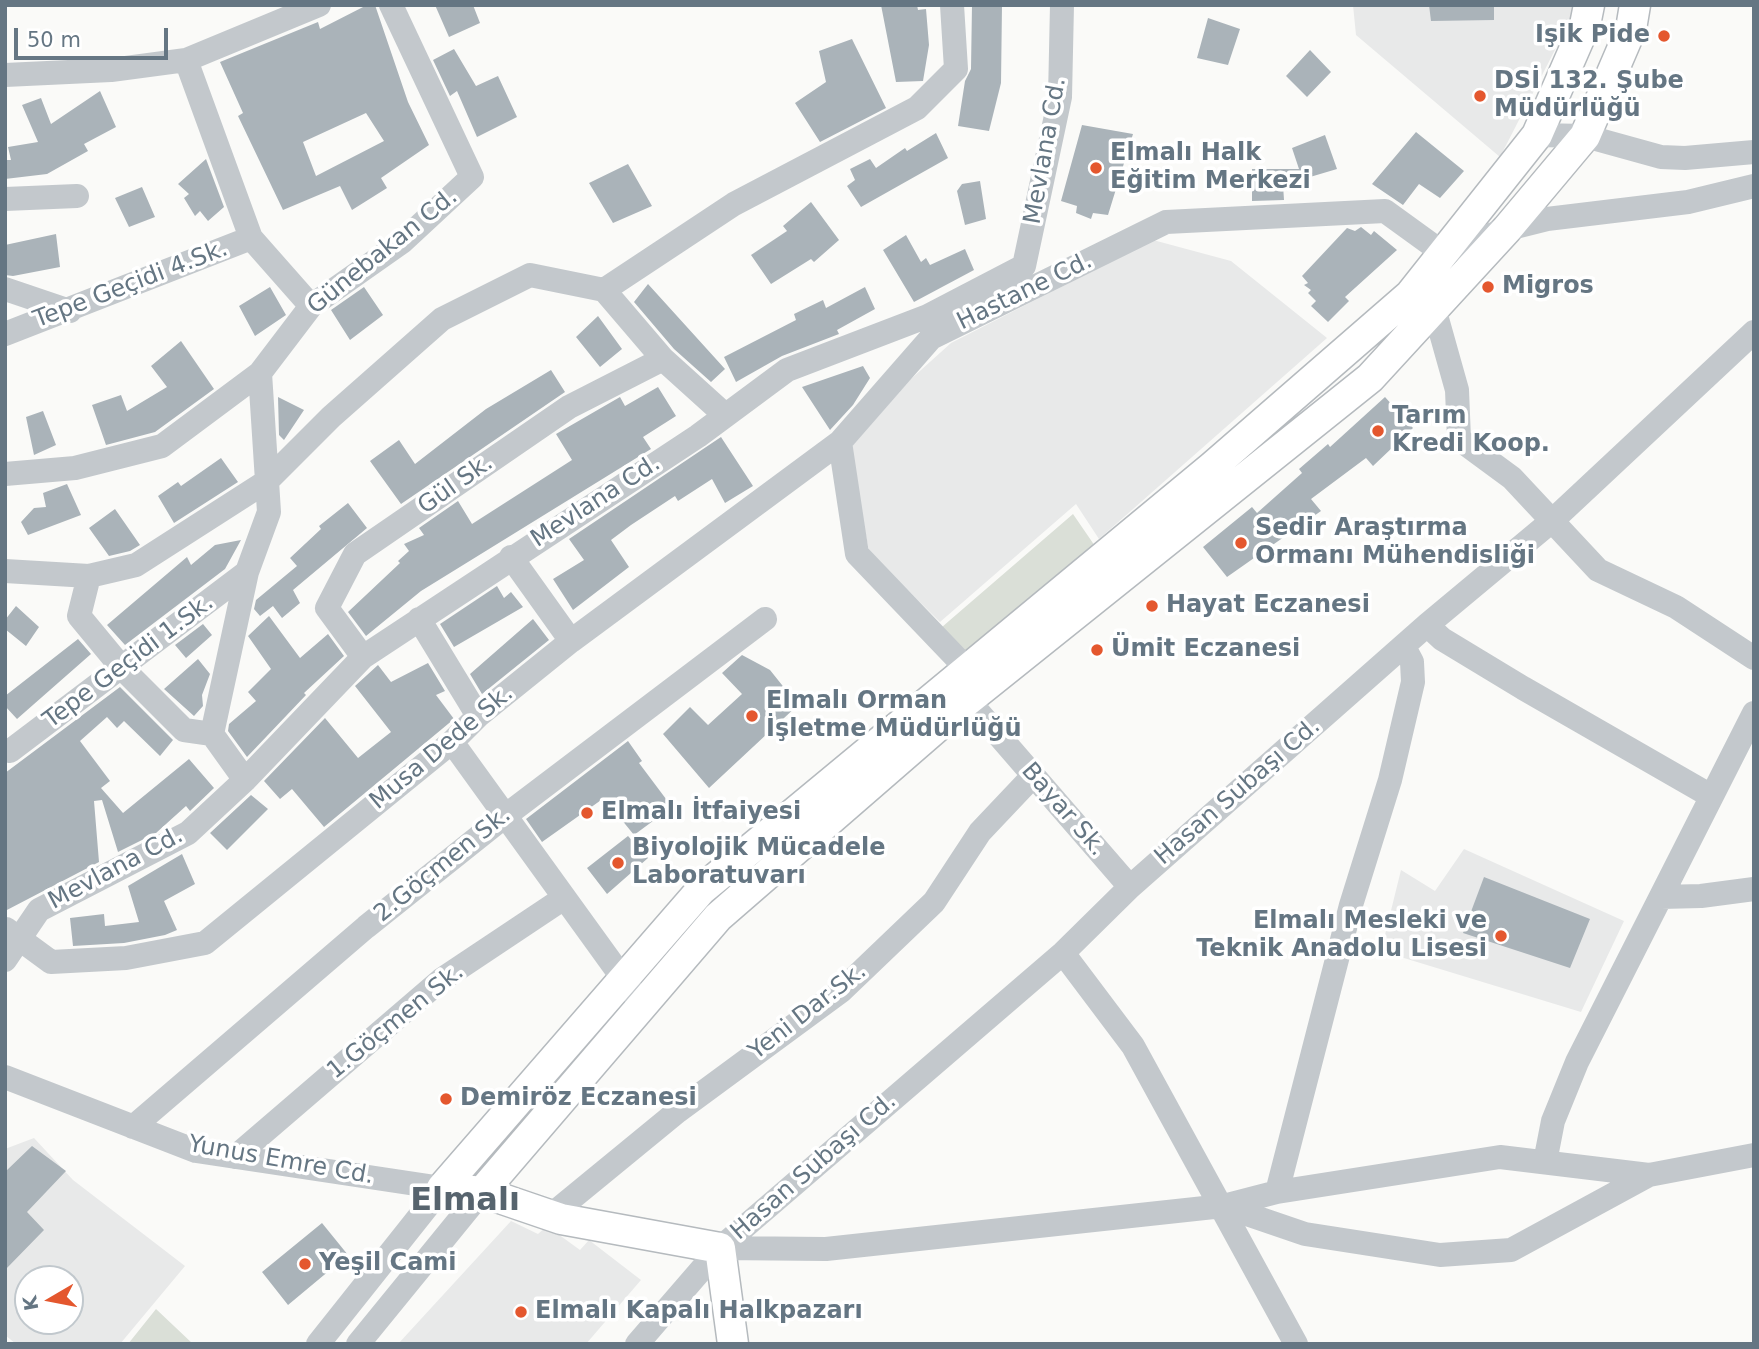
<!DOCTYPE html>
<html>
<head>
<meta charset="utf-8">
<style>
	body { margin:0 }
	#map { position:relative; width:1759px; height:1349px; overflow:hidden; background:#fafaf8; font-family:"DejaVu Sans",sans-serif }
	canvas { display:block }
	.frame { position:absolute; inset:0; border:7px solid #657683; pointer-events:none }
	.north { position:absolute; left:14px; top:1265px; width:70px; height:70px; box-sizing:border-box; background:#fff; border:2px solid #c1c8cd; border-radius:50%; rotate:260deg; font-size:19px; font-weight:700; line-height:28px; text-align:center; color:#657683 }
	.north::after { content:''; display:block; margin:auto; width:24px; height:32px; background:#e4572e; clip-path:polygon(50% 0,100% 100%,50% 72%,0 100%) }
	.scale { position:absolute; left:14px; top:28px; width:154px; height:32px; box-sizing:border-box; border:4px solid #657683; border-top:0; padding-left:9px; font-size:21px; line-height:24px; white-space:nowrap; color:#657683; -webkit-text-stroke:5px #fff; paint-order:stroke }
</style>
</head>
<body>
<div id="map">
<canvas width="1759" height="1349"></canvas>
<div class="frame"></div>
<div class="north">K</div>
<div class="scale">50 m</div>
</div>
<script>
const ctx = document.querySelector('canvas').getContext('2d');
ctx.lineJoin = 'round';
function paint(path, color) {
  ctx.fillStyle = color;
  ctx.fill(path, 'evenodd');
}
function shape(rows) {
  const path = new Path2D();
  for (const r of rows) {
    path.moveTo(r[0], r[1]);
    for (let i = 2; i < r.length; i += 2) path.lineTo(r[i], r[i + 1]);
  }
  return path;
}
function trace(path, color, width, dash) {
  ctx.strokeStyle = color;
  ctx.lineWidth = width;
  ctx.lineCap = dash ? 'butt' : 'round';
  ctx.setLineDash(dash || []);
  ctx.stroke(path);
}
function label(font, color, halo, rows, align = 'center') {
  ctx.font = font + ' "DejaVu Sans",sans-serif';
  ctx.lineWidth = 7;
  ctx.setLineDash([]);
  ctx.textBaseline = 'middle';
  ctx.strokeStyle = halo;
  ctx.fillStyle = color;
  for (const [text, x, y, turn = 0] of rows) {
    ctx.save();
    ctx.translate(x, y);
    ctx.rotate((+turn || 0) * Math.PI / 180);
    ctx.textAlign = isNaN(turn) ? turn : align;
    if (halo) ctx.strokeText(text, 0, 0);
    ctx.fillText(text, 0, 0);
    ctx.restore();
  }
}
paint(shape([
	[1353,5,1578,5,1500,157,1356,35],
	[1153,240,1231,261,1327,338,1099,539,1076,504,940,622,869,552,850,448,911,379,951,343],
	[1464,849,1624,921,1581,1012,1381,951,1401,870,1435,891],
	[34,1138,73,1180,185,1266,120,1344,16,1344,5,1335,5,1149],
	[28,1279,70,1279,70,1321,28,1321],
	[511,1221,538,1234,547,1226,580,1250,589,1240,641,1280,586,1344,398,1344]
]), '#e8e9e9');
paint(shape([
	[1073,514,1097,549,970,658,942,627],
	[156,1309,193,1344,128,1344]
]), '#dadfd7');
paint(shape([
	[367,5,375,5,408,102,429,145,381,178,387,188,352,210,340,186,283,210,238,116,243,113,220,62,318,22,320,29],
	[366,113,384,141,316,176,303,142],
	[435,5,473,5,480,23,449,37],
	[881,5,917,5,918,10,926,9,929,45,923,81,896,82],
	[972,5,1002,5,1001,83,989,131,958,126,965,81,971,69],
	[1429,5,1494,5,1494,20,1431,21],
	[1208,18,1240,29,1228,65,1197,58],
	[852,39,886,108,820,142,795,103,826,82,819,51],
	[454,49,476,86,498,76,517,117,477,137,457,91,450,96,433,60],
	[1310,50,1331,72,1307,97,1286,76],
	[100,91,116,127,84,144,88,151,47,174,5,179,5,160,11,160,8,147,38,142,22,105,41,98,51,124],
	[1082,125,1133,134,1108,215,1093,213,1091,219,1076,213,1077,206,1061,201],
	[1416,132,1464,171,1440,198,1419,184,1403,205,1372,184],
	[936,133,948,158,861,207,847,186,855,180,850,169,870,159,876,168,905,148,907,151],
	[1325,135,1337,169,1283,185,1284,200,1252,201,1252,169,1299,169,1292,148],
	[206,159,224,207,208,221,200,211,195,216,184,198,189,194,178,184],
	[628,164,652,206,613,223,589,183],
	[980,181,986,219,965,225,957,191,962,184],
	[142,187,155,217,129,227,115,198],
	[811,202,839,240,814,262,811,259,771,284,751,255,787,231,783,226],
	[1361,227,1371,235,1374,231,1397,250,1345,297,1349,301,1328,322,1311,306,1316,301,1308,293,1311,290,1304,285,1308,283,1302,276,1347,228,1355,231],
	[56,234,60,267,13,276,5,275,5,245],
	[906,235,921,262,926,258,930,265,965,249,974,270,914,302,883,250],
	[648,284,725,369,711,382,674,349,634,302],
	[270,287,286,315,255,336,239,306],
	[364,287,383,315,350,340,331,310],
	[865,287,875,309,837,330,839,334,782,356,736,382,724,357,796,320,794,314,823,300,826,308],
	[598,316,622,349,600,367,576,337],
	[181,341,214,389,155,432,106,445,92,405,121,395,127,411,167,387,151,366],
	[863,366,870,378,853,405,830,430,802,387],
	[551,370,565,392,401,504,370,461,399,440,415,464,486,409],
	[658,387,676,416,643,437,651,449,421,591,366,636,348,612,400,563,398,561,409,551,404,544,424,535,419,528,458,501,472,524,572,460,556,434,620,397,625,406],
	[278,397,304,410,284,440,279,435],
	[1385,397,1413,428,1373,466,1366,458,1311,499,1321,511,1227,577,1203,547,1252,507,1257,513,1302,473,1299,469,1328,444,1330,447],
	[43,411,56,445,34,455,26,417],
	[721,437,753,486,725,503,712,479,678,501,675,496,631,525,611,540,629,567,573,610,553,579,584,560,569,539],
	[221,458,238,482,174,523,158,496,178,482,181,486],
	[67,484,81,515,28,535,21,522,34,508,46,507,43,493],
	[348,503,367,528,293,590,300,603,282,618,273,606,260,616,254,609,256,600,297,566,290,558,321,529,319,526],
	[115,509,140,545,130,551,109,556,89,528],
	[241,540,225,569,125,645,107,625,187,557,191,565,215,545],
	[497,586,504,598,511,592,523,607,454,647,440,624],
	[16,606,39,627,26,646,5,629,5,620],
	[269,616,300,658,328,634,344,656,304,693,306,695,247,757,228,731,229,724,256,701,248,692,271,669,248,636],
	[533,619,549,640,482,694,470,674],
	[203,624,212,635,186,658,175,645],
	[78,639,91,654,17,719,5,706,5,696],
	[742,655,770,670,798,705,709,788,663,734,690,707,708,725,742,694,722,673],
	[198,659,210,674,202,695,203,706,194,716,164,689],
	[428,663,445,691,436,695,454,719,324,827,292,789,280,799,264,781,325,718,358,758,391,732,355,686,378,665,391,682],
	[120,687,173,740,160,756,124,721,117,728,107,717,80,741,110,781,101,788,123,813,189,759,214,788,190,811,186,806,156,833,118,852,102,800,94,801,99,862,5,911,5,773],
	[628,741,642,761,639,763,672,807,634,835,604,798,542,842,526,819],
	[251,795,268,809,227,850,210,833],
	[628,836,648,858,607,894,587,868],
	[182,854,195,884,164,901,177,930,165,935,124,943,73,946,70,918,104,914,105,926,139,922,128,886],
	[1484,877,1590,919,1570,968,1463,933],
	[32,1146,66,1171,27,1212,44,1230,5,1270,5,1172],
	[322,1223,348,1255,288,1305,262,1272]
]), '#aab3b9');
const major = shape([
	[442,1188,701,890,1212,467,1410,295,1537,135,1585,25,1589,5],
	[463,1190,482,1192,561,1219,720,1248,733,1344],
	[482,1192,718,917,968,700,1370,378,1507,229,1585,136,1631,29,1635,5]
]);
trace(major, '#b5babe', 33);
trace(shape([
	[5,75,111,70,186,60],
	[1537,135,1585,136,1661,157,1685,158,1754,152],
	[5,199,77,196],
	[251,238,186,60,319,5],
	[5,289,70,311],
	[604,290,663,359,725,415],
	[1434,308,1457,390,1459,439,1512,478,1598,570,1676,607,1754,658],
	[5,334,251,238,311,306],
	[5,474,75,468,162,446,260,373],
	[511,557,571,641],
	[5,571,89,576,136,565,267,481,331,417,442,319,530,275,604,290,734,204,917,108,956,69,952,5],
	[89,576,79,616,122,668,184,730,212,734],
	[419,619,478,716],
	[1427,625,1442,639,1523,688,1711,796],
	[363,657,327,608,355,554,569,407,663,359],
	[968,670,857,554,840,442,931,338,1166,222,1385,211,1443,253,1507,229,1547,219,1688,202,1754,186],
	[968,700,1130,887],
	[452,742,642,1005],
	[10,751,247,572],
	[245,780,212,734,247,572,269,512,260,373,311,306,402,242,472,177,391,5],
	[1661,897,1701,896,1754,889],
	[6,929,51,962,126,958,205,943,452,742,478,716,571,641,840,442],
	[1063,953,1133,1046,1296,1344],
	[5,960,39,910,188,833,245,780,363,657,698,436,787,370,928,316,1024,266,1060,97,1062,5],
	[5,1077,196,1151,442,1188,318,1344],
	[133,1127,366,927,505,816,765,619],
	[235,1157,441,980,564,898],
	[1545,1162,1553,1121,1577,1062,1754,713],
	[1277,1192,1351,905,1390,780,1413,682,1412,662,1404,647],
	[1223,1206,1305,1234,1440,1255,1511,1250,1649,1175],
	[550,1216,678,1111,841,991,934,902,980,832,1033,776],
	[720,1248,826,1249,1223,1206,1277,1192,1500,1157,1649,1175,1754,1155],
	[358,1344,482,1192],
	[637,1344,720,1248,1063,953,1130,887,1427,625,1553,520,1754,332]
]), '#c3c8cc', 24);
trace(major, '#fff', 30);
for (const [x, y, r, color] of [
	[1664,36,7,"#e4572e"],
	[1480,96,7,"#e4572e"],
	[1096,168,7,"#e4572e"],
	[1488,287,7,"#e4572e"],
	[1378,431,7,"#e4572e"],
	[1241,543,7,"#e4572e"],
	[1152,606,7,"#e4572e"],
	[1097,650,7,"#e4572e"],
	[752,716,7,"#e4572e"],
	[587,813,7,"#e4572e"],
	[618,863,7,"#e4572e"],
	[1501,936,7,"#e4572e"],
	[446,1099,7,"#e4572e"],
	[305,1264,7,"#e4572e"],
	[521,1312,7,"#e4572e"]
]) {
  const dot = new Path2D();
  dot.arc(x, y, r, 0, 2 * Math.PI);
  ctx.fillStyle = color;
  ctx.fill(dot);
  trace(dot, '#fff', 2.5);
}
label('bold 24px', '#657683', '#fff', [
	["Işik Pide",1650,36,"right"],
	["DSİ 132. Şube",1494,82],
	["Müdürlüğü",1494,110],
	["Elmalı Halk",1110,154],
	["Eğitim Merkezi",1110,182],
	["Migros",1502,287],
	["Tarım",1392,417],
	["Kredi Koop.",1392,445],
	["Sedir Araştırma",1255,529],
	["Ormanı Mühendisliği",1255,557],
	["Hayat Eczanesi",1166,606],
	["Ümit Eczanesi",1111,650],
	["Elmalı Orman",766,702],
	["İşletme Müdürlüğü",766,730],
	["Elmalı İtfaiyesi",601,813],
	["Biyolojik Mücadele",632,849],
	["Laboratuvarı",632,877],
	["Elmalı Mesleki ve",1487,922,"right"],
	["Teknik Anadolu Lisesi",1487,950,"right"],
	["Demiröz Eczanesi",460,1099],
	["Yeşil Cami",319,1264],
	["Elmalı Kapalı Halkpazarı",535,1312]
], 'left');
label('24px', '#657683', '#fff', [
	["Mevlana Cd.",1046,151,-80],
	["Günebakan Cd.",383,252,-39],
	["Tepe Geçidi 4.Sk.",131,285,-21],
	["Hastane Cd.",1025,292,-26],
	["Gül Sk.",456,485,-35],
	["Mevlana Cd.",596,502,-33],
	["Tepe Geçidi 1.Sk.",129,662,-37],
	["Musa Dede Sk.",442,748,-40],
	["Hasan Subaşı Cd.",1238,792,-41],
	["Bayar Sk.",1063,810,49],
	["2.Göçmen Sk.",443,865,-39],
	["Mevlana Cd.",116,869,-28],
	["Yeni Dar.Sk.",808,1012,-38],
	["1.Göçmen Sk.",396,1022,-39],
	["Yunus Emre Cd.",281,1161,10],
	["Hasan Subaşı Cd.",814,1167,-41]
]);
label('bold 32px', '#57646e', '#fff', [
	["Elmalı",465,1202]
]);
</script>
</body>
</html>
